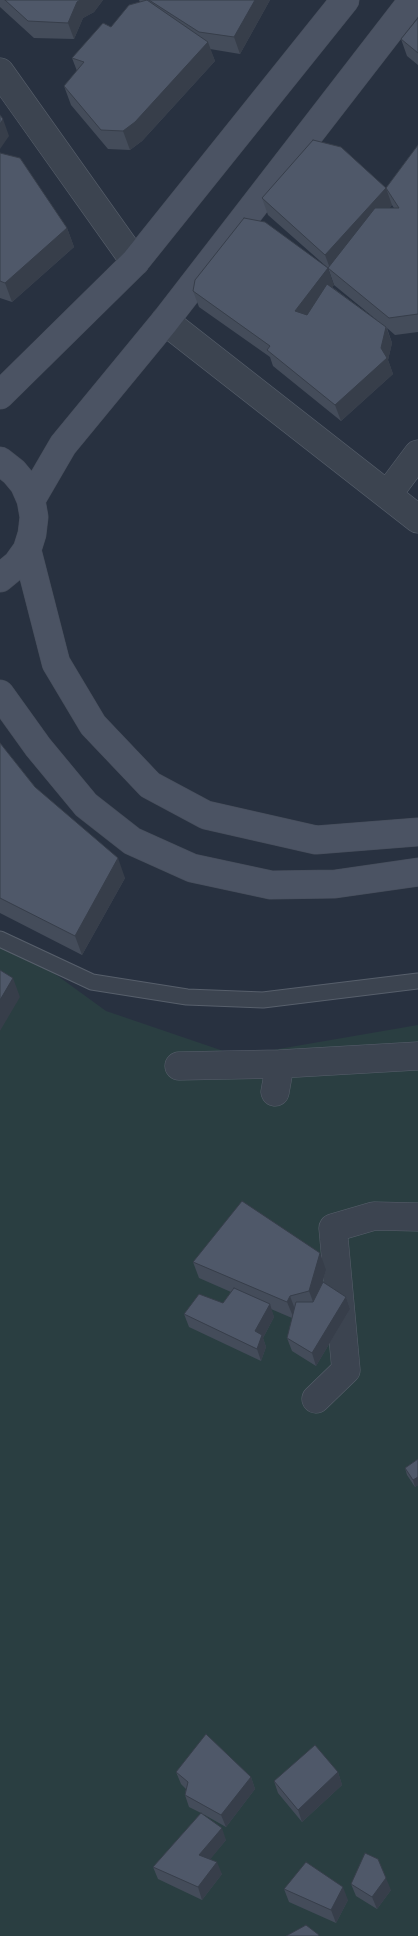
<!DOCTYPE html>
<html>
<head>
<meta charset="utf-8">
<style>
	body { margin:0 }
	canvas { display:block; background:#283140 }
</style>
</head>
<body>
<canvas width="418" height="1936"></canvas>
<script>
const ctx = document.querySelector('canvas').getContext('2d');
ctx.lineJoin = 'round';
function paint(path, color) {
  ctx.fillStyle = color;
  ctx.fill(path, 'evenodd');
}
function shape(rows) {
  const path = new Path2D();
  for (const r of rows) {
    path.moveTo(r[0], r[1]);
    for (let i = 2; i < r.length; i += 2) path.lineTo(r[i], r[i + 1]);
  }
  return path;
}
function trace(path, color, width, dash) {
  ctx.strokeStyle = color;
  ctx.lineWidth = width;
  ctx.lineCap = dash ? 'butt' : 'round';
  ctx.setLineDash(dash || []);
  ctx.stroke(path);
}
paint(shape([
	[0,934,106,1011,238,1056,418,1025,418,1936,0,1936]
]), '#2a3e41');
const lane = shape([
	[0,939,92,982,187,997,263,1000,418,981]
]);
const street = shape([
	[0,72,135,262],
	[165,321,418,519],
	[388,494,418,454],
	[179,1066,280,1064],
	[275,1092,280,1064,418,1056],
	[316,1399,346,1370,333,1228,374,1216,418,1217]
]);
const secondary = shape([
	[0,395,135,262,345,0],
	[0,461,14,472,24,484,31,500,34,517,32,534,27,550,17,564,0,578],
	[31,500,63,445,165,321,413,0],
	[27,550,56,663,93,725,150,785,206,815,316,840,418,832],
	[0,694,38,747,86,805,132,841,192,868,271,885,335,884,418,872]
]);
trace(lane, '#575f6b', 17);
trace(street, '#575f6b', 29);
trace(secondary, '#464d5a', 29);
trace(lane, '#3c4450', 15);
trace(street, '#3c4450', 28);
trace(secondary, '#4b5363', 28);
paint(shape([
	[0,0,103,0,94,12,83,18,74,39,34,38,0,7],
	[139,0,270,0,240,54,210,49,215,61,142,141,130,150,108,149,71,105,64,86,77,71,72,58,111,27,140,2],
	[418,18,418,65,407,56,401,39],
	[418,145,418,332,395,335,387,328,392,343,388,360,393,374,341,421,273,366,270,357,199,307,193,291,334,285,332,287,378,321,334,285,328,268,268,215,262,198,386,188,392,205,389,208,394,208,392,205,386,188],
	[0,153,67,228,74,247,12,302,0,298],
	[0,743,35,787,125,878,82,955,0,913],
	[193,1262,326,1270,321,1287,346,1297,350,1309,316,1366,292,1351,287,1338,292,1318,271,1309,274,1317,263,1338,266,1347,261,1361,189,1327,184,1314,223,1303,231,1292,199,1278],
	[418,1459,418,1485,415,1487,407,1475,405,1468],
	[176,1772,251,1777,255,1789,226,1827,203,1814,226,1840,210,1859,222,1874,202,1900,158,1879,153,1867,201,1813,189,1807,185,1795,186,1789,181,1784],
	[338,1772,342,1785,302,1822,278,1793,274,1781],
	[351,1884,391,1890,377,1909,356,1896],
	[284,1889,348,1900,336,1923,289,1902]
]), '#444c5a');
paint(shape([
	[80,0,103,0,94,12,83,18,74,39,68,23,77,2],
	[255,0,270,0,240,54,234,37],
	[208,42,215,61,142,141,130,150,123,131],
	[3,119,9,136,0,149,0,124],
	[386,188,392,205,331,271,325,255],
	[67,228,74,247,12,302,5,283],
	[328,268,334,285,301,327,295,311],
	[386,327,392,343,388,360,393,374,341,421,335,405,381,348],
	[118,858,125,878,82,955,75,936],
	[13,978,20,997,0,1031,0,1000],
	[320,1253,326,1270,315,1307,309,1291],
	[290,1296,296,1312,294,1319,287,1302],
	[346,1297,350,1309,316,1366,312,1353],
	[270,1304,274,1317,263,1338,266,1347,261,1361,257,1349,255,1331],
	[418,1477,418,1485,415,1487,413,1480],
	[338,1772,342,1785,302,1822,298,1810],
	[251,1777,255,1789,226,1827,221,1815],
	[222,1828,226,1840,204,1867,199,1855],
	[217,1862,222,1874,202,1900,198,1887],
	[386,1878,391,1890,377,1909,372,1897],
	[343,1887,348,1900,336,1923,331,1910]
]), '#373e4a');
const building = shape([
	[5,0,80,0,77,2,68,23,28,21,5,0],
	[147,0,208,42,135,122,123,131,101,130,64,86,84,62,72,58,103,23,111,27,129,5,147,0],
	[149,0,255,0,234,37,199,32,149,0],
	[418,18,418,53,401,39,418,18],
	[0,115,3,119,0,124,0,115],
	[313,140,341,147,386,188,325,255,262,198,313,140],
	[418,145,418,314,389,318,328,268,375,208,399,208,386,188,418,145],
	[0,153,20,158,67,228,5,283,0,281,0,153],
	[244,218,265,222,328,268,295,311,307,315,327,284,386,327,381,348,387,358,335,405,267,350,270,346,193,291,195,280,244,218],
	[0,743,35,787,118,858,75,936,0,898,0,743],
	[0,970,13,978,0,1000,0,970],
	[242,1201,320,1253,309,1291,290,1296,287,1302,193,1262,242,1201],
	[323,1282,346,1297,312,1353,287,1338,296,1302,313,1302,323,1282],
	[234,1288,270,1304,255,1331,262,1335,257,1349,184,1314,199,1294,223,1303,234,1288],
	[418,1459,418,1477,413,1480,405,1468,418,1459],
	[206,1734,251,1777,221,1815,185,1795,188,1782,176,1772,206,1734],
	[315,1745,338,1772,298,1810,274,1781,315,1745],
	[201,1813,222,1828,199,1855,217,1862,198,1887,153,1867,201,1813],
	[365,1853,378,1859,386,1878,372,1897,351,1884,365,1853],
	[306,1862,343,1887,331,1910,284,1889,306,1862],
	[306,1925,319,1935,318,1936,286,1936,306,1925]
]);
paint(building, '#4f5869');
trace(building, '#373e4a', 1);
</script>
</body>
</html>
